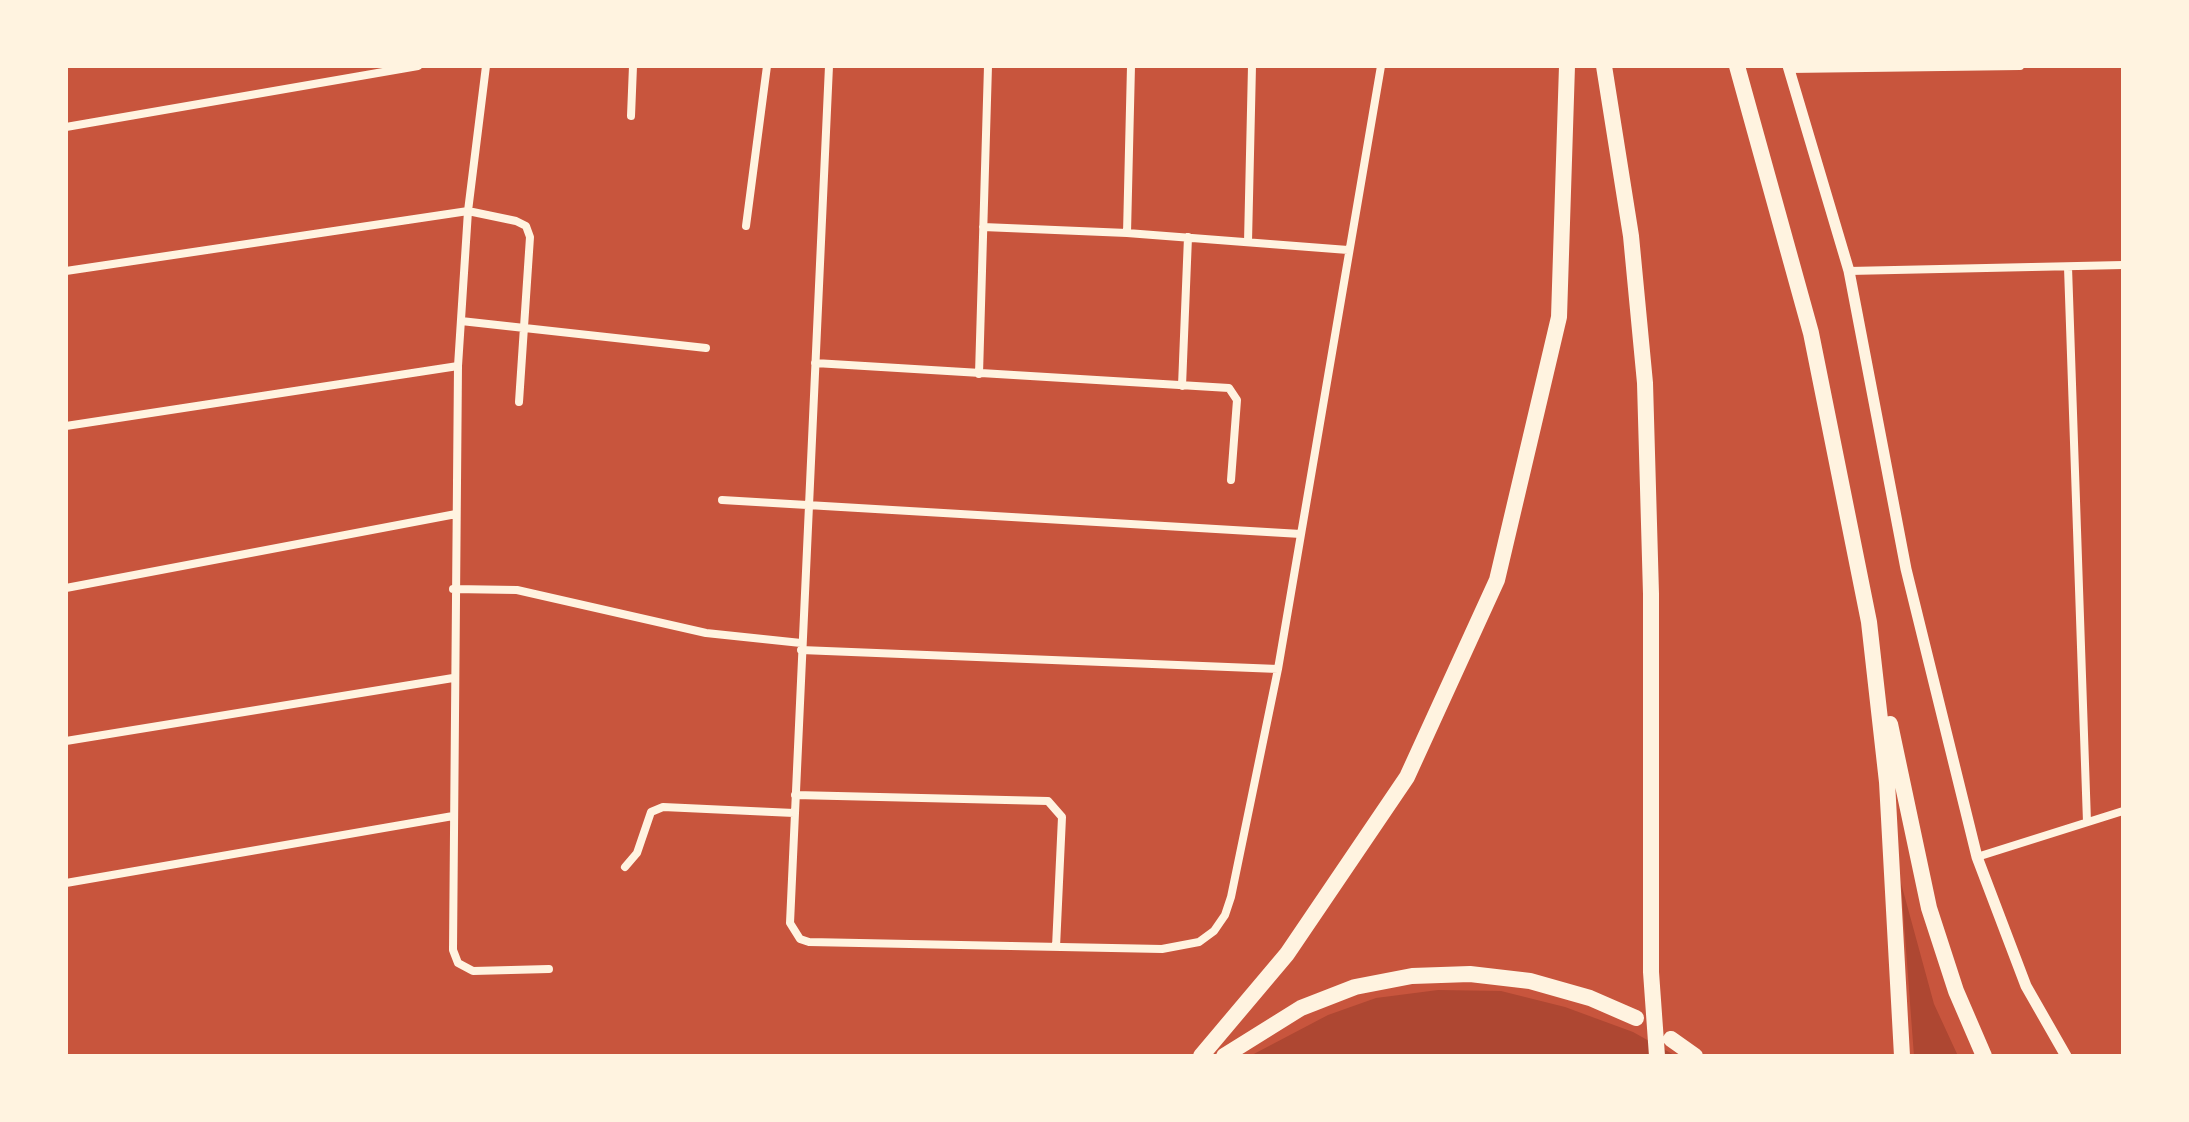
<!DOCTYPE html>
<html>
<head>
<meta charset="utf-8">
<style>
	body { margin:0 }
	#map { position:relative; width:2189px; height:1122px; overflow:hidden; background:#c8553d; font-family:"Fira Sans Condensed",sans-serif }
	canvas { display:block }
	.frame { position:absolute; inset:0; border:68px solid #fff3e0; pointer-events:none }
</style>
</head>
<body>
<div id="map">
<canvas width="2189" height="1122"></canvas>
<div class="frame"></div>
</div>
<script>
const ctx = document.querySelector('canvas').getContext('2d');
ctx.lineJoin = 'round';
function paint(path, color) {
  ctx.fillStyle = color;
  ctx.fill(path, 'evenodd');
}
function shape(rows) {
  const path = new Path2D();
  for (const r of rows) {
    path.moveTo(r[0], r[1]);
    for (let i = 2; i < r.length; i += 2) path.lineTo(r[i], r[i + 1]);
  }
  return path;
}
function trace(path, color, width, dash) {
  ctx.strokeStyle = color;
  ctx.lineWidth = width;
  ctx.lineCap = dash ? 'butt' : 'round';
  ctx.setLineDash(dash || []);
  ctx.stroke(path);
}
paint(shape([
	[1901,883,1934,1004,1958,1056,1914,1056],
	[1438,990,1501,991,1565,1007,1633,1032,1676,1056,1250,1056,1328,1015,1376,998]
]), '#ae4732');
trace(shape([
	[486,66,468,211,458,366,453,950,458,963,473,971,549,969],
	[829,66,790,923,800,939,809,942,1162,949,1199,942,1214,931,1225,915,1231,897,1278,669,1381,66],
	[1789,69,2020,66],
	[631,116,633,66],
	[66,127,418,66],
	[746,226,767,66],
	[983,227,1127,233,1348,250],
	[1127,233,1131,66],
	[1248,242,1252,66],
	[2068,267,2087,822],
	[66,271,468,211,516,221,526,226,530,237,519,402],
	[1849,271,2123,265],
	[461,321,706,348],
	[815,363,1229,388,1237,400,1231,480],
	[979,374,988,66],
	[1182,386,1188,237],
	[66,426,458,366],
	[722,500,1301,534],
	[66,588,456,514],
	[453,589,517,590,706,633,801,643],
	[801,650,1278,669],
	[66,741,453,678],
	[795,795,1048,801,1062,817,1056,947],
	[1977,857,2123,811],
	[625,867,637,853,651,812,663,807,794,813],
	[66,883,453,816]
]), '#fff3e0', 8);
trace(shape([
	[1788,66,1849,271,1906,569,1977,857,2026,986,2066,1056]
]), '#fff3e0', 11);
trace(shape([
	[1604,66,1631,236,1645,383,1651,594,1651,972,1657,1056],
	[1737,66,1811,333,1869,622,1887,782,1902,1056],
	[1890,724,1929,908,1956,991,1984,1056],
	[1671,1039,1695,1056],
	[1201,1056,1287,954,1407,777,1497,580,1559,317,1567,66],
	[1224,1056,1301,1008,1355,987,1412,976,1470,974,1530,981,1590,998,1636,1018]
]), '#fff3e0', 16);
</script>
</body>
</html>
